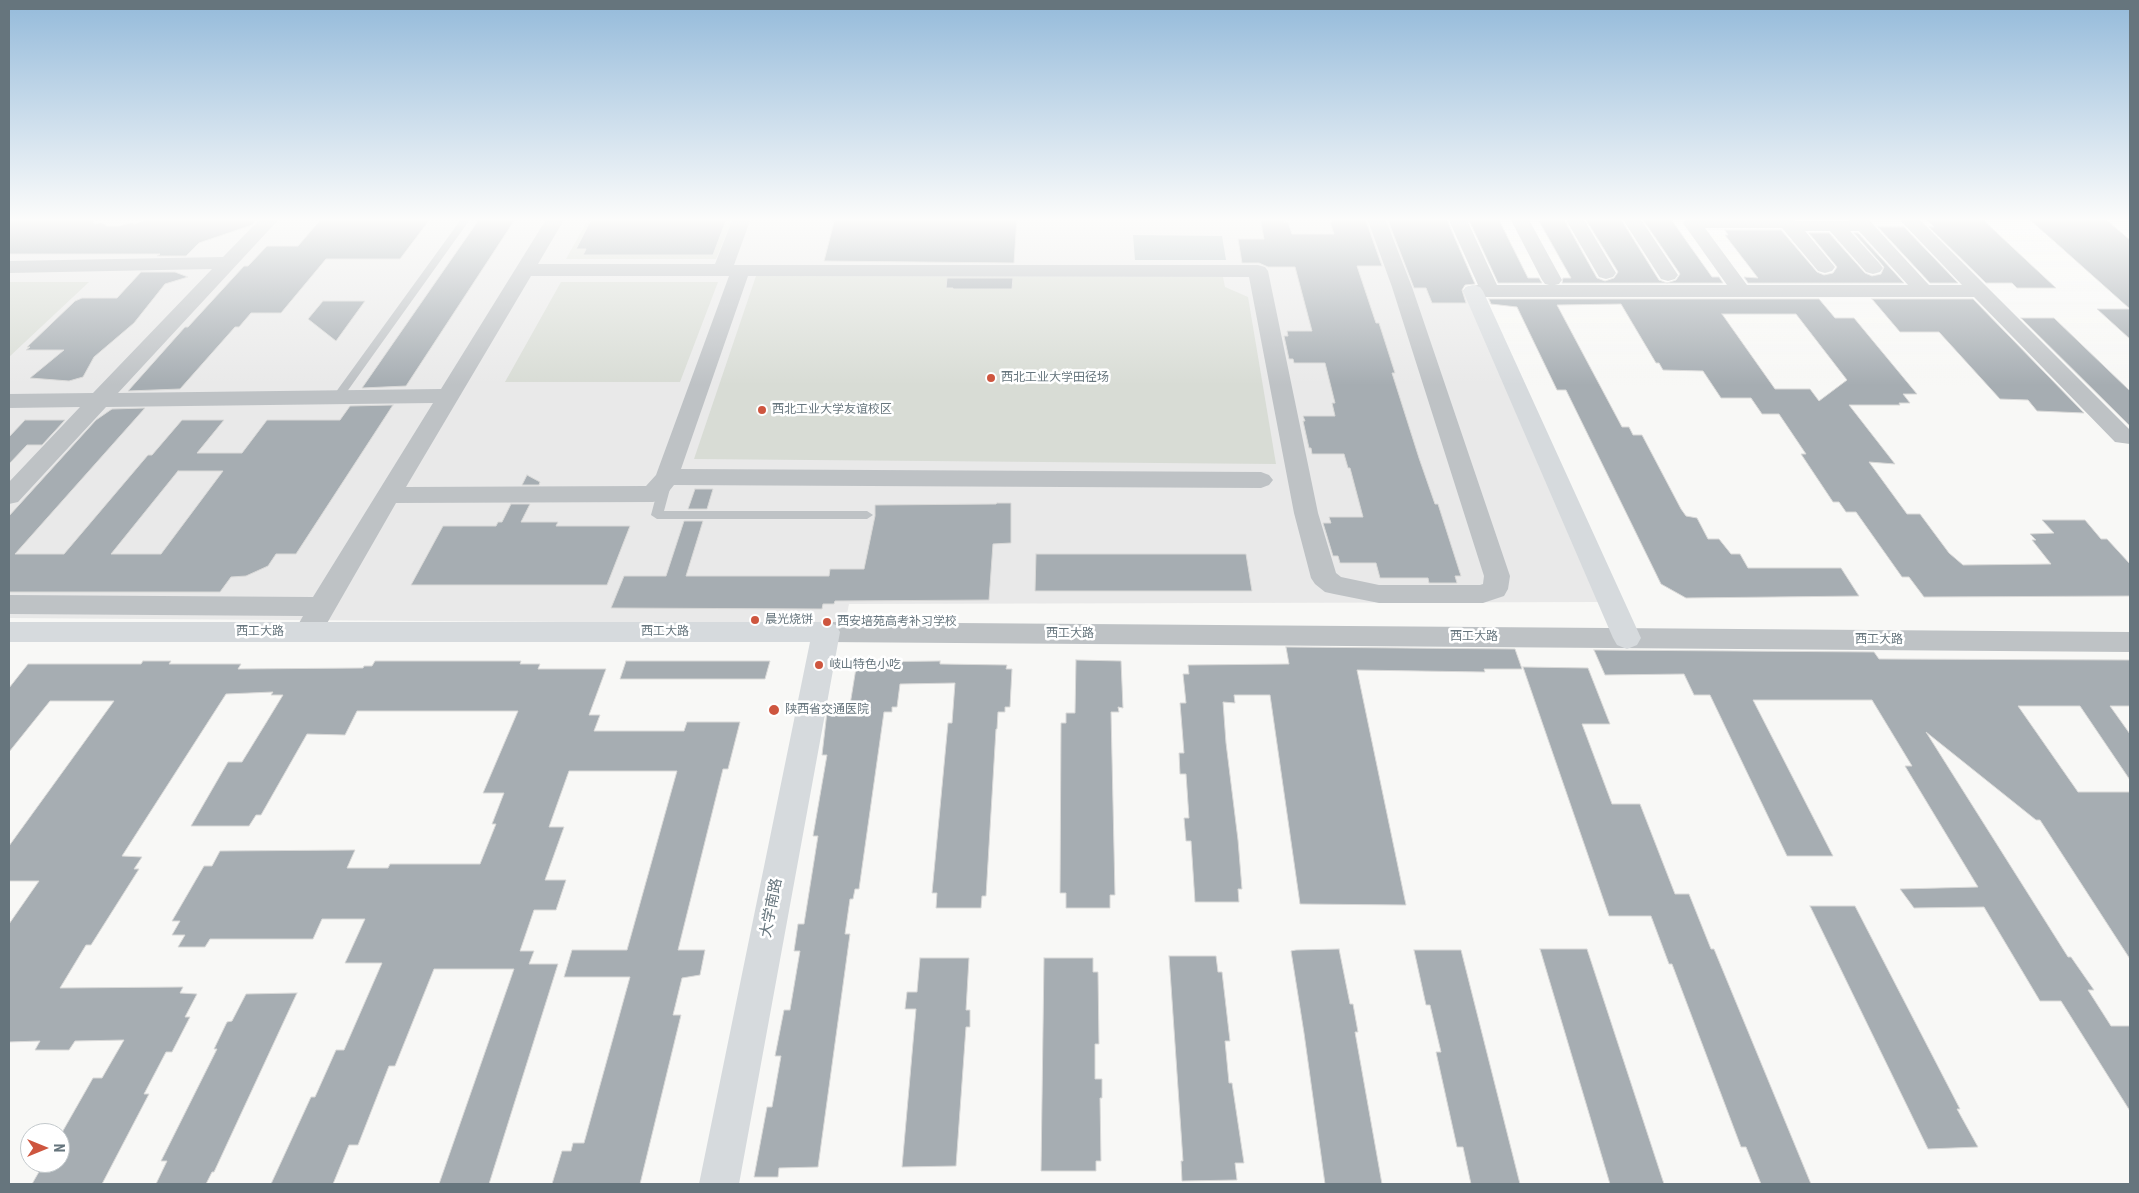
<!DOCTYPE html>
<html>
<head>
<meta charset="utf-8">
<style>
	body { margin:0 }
	#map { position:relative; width:2139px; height:1193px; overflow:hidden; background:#f8f8f6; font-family:"Roboto Condensed",sans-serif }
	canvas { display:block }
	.frame { position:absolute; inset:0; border:10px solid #66757d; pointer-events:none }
	.north { position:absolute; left:20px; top:1123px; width:50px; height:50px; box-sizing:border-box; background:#fff; border:1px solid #c2c8cb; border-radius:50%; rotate:90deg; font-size:14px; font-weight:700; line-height:20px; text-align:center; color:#66757d }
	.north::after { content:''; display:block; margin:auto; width:18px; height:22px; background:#ce563f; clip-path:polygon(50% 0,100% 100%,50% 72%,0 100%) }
</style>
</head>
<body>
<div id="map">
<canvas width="2139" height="1193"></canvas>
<div class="frame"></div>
<div class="north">N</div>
</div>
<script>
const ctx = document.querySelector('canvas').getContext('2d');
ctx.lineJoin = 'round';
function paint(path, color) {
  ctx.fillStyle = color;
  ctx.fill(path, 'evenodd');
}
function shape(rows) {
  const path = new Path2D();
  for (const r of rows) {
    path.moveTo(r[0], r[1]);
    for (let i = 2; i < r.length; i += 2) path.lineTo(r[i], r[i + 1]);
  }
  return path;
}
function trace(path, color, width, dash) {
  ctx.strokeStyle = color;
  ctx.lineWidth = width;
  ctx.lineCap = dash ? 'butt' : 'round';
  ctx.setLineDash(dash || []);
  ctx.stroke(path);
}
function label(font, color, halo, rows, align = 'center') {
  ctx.font = font + ' "Roboto Condensed","Noto Sans SC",sans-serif';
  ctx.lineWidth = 5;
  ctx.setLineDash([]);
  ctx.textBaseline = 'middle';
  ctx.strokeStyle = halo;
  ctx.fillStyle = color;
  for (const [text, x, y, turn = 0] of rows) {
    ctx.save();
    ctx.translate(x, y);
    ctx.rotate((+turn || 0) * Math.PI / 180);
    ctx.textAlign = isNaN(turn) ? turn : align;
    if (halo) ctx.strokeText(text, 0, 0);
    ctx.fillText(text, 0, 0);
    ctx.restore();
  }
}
paint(shape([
	[9,218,1432,218,1601,602,849,604,845,624,9,618]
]), '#e9e9e9');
paint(shape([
	[589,218,733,218,716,259,566,259],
	[756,276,1223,277,1225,287,1248,297,1276,464,694,459],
	[9,282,89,282,9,357],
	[561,282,718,282,680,382,505,382]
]), '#d8dcd5');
paint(shape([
	[1133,235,1222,236,1226,260,1135,260]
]), '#b7c2c5');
const building = shape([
	[9,218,90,218,95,224,101,222,107,226,119,226,133,222,134,224,151,218,258,218,252,225,199,243,186,256,157,256,160,254,9,254,9,218],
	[322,218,431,218,400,259,326,259,281,313,251,313,239,327,235,327,180,389,128,391,185,327,188,327,244,266,248,266,267,246,298,246,322,218],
	[480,218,516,218,406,386,362,388,480,218],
	[592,218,727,218,713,255,583,255,586,249,576,249,592,218],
	[835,218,1017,218,1014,263,824,261,835,218],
	[1260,218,1283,218,1284,222,1288,222,1292,234,1334,234,1330,222,1332,222,1332,218,1365,218,1382,266,1357,266,1376,323,1379,323,1395,373,1392,373,1419,458,1435,504,1438,504,1461,576,1455,576,1457,583,1429,583,1428,578,1380,578,1376,563,1340,563,1338,556,1333,556,1323,523,1331,523,1329,517,1363,517,1350,468,1348,468,1344,454,1312,454,1311,448,1309,448,1303,421,1305,421,1303,416,1335,416,1332,403,1335,403,1325,363,1294,363,1293,359,1289,359,1284,336,1288,336,1287,331,1312,331,1295,267,1268,267,1259,263,1242,263,1238,239,1264,239,1260,218],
	[1387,218,1446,218,1475,284,1465,285,1462,290,1466,303,1432,303,1426,288,1414,288,1387,218],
	[1468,218,1498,218,1528,278,1539,278,1542,283,1498,283,1468,218],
	[1539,218,1563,218,1597,278,1605,281,1614,278,1618,272,1585,218,1620,218,1659,280,1667,283,1676,280,1680,274,1642,218,1670,218,1712,277,1719,277,1723,283,1562,283,1563,278,1571,278,1539,221,1541,221,1539,218],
	[1926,218,1981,218,2056,288,2017,288,2012,283,1986,283,1929,227,1934,227,1926,218],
	[2028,218,2104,218,2130,240,2130,339,2097,309,2130,309,2028,218],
	[1878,227,1904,227,1958,283,1930,283,1878,227],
	[1725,230,1781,230,1817,272,1824,275,1833,273,1837,267,1809,233,1829,233,1865,273,1872,276,1881,274,1884,267,1854,233,1858,233,1904,283,1748,283,1744,277,1758,278,1725,235,1728,235,1725,230],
	[141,272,175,272,188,277,165,284,134,323,94,357,83,377,69,381,30,378,64,350,26,350,30,347,27,347,75,301,82,298,117,298,141,272],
	[947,278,1013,278,1012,289,953,289,953,288,946,288,947,278],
	[1489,299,1819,299,1835,318,1854,318,1917,394,1903,394,1910,403,1899,403,1900,405,1849,405,1895,464,1869,462,1907,514,1920,514,1949,553,1963,565,2051,564,2032,540,2036,540,2030,534,2054,533,2042,520,2085,520,2101,539,2107,539,2130,564,2130,596,1924,597,1909,577,1902,577,1856,512,1846,512,1839,502,1833,502,1801,454,1806,454,1779,414,1762,414,1751,398,1721,398,1703,371,1663,370,1659,363,1656,363,1621,304,1557,305,1622,427,1629,427,1633,435,1642,435,1681,509,1686,516,1697,518,1708,539,1719,539,1731,554,1740,554,1748,568,1841,568,1859,596,1686,598,1661,584,1566,390,1557,390,1517,307,1491,304,1489,299],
	[1722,314,1796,314,1847,380,1819,401,1810,389,1775,389,1722,314],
	[1872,299,1973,299,2084,413,2037,411,2028,400,2000,399,1939,332,1900,332,1872,299],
	[323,301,365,301,336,341,308,319,323,301],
	[2021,318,2054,318,2130,391,2130,426,2021,318],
	[393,405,296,554,276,554,268,566,246,576,231,577,220,592,9,592,9,516,96,420,109,411,112,409,145,408,15,554,64,554,148,455,152,455,182,420,224,420,197,453,242,453,267,420,340,420,350,406,393,405],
	[178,471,223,471,161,554,111,554,178,471],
	[25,420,65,420,42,445,27,445,9,464,9,437,25,420],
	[527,475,540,482,539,485,522,485,527,475],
	[695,489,713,489,707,509,688,509,695,489],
	[997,503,1011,503,1011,543,993,544,989,600,835,601,834,604,823,604,822,609,611,608,624,576,666,576,684,521,703,521,686,576,829,576,830,569,864,569,875,516,875,505,996,504,997,503],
	[511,504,530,504,521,522,558,522,556,526,630,526,607,585,411,585,443,526,496,526,498,522,502,522,511,504],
	[1036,554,1246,554,1252,591,1035,591,1036,554],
	[1286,647,1515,649,1522,669,1484,669,1485,672,1357,670,1406,905,1300,904,1270,695,1234,695,1235,703,1223,702,1226,743,1238,840,1242,889,1238,889,1239,902,1195,902,1191,841,1186,841,1184,818,1189,818,1186,774,1180,774,1179,753,1184,753,1180,703,1186,703,1183,674,1189,674,1188,665,1289,664,1286,647],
	[1594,650,1874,652,1879,659,2130,660,2130,706,2110,706,2130,734,2130,780,2080,706,2018,706,2078,792,2130,792,2130,959,2040,820,2036,820,1926,732,2068,957,2071,957,2094,990,2088,990,2111,1026,2130,1026,2130,1111,2061,1001,2040,1001,1984,907,1914,908,1900,889,1978,887,1905,766,1912,766,1872,700,1753,700,1833,856,1787,856,1710,695,1694,695,1684,674,1605,675,1594,650],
	[1076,660,1121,661,1123,708,1118,707,1119,712,1111,712,1115,895,1110,895,1110,908,1066,908,1066,893,1060,893,1061,723,1066,723,1066,713,1075,713,1076,660],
	[143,661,171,661,169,664,241,664,238,669,363,668,364,666,372,666,375,661,521,661,520,664,540,664,538,669,606,669,589,715,600,715,594,731,684,731,687,722,740,722,728,769,723,769,678,950,705,950,700,975,682,978,673,1015,681,1015,640,1184,552,1184,562,1151,571,1151,573,1143,584,1143,630,977,564,977,572,950,627,950,677,771,569,771,549,827,564,827,545,880,566,880,556,910,534,910,520,951,534,951,529,964,558,964,489,1184,439,1184,514,969,434,969,395,1066,389,1066,358,1145,349,1145,333,1184,271,1184,311,1097,315,1097,336,1050,344,1050,382,963,345,963,365,919,322,919,313,939,210,939,205,947,178,947,185,935,172,935,180,921,172,921,204,866,212,866,220,851,355,850,347,868,388,868,390,864,480,864,496,824,492,824,504,793,483,793,518,711,357,711,345,735,307,734,261,815,256,815,249,826,191,826,228,762,242,762,266,723,283,695,271,695,273,692,226,694,122,856,142,857,134,869,139,869,91,945,86,945,60,988,183,987,180,993,197,994,185,1017,190,1017,172,1052,166,1052,144,1094,149,1094,102,1184,32,1184,44,1163,60,1163,60,1136,93,1078,102,1078,124,1040,75,1041,69,1050,35,1050,40,1041,9,1042,9,924,39,881,9,881,9,846,114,701,50,701,9,752,9,688,28,664,141,664,143,661],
	[626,661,770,661,765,679,620,679,626,661],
	[940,661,940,664,1007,665,1006,669,1012,669,1010,707,1005,707,1005,712,998,712,997,729,996,729,986,896,982,896,981,908,936,908,937,893,932,893,948,723,952,723,955,683,900,684,897,707,892,707,892,712,884,712,859,889,855,889,853,899,850,899,845,934,850,934,818,1167,779,1168,778,1177,754,1177,767,1107,772,1107,781,1056,775,1056,784,1010,790,1010,800,951,794,951,798,924,804,924,818,836,813,836,827,755,822,755,827,712,849,711,857,662,940,661],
	[1523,667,1588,668,1610,724,1582,724,1612,804,1640,804,1675,894,1689,894,1711,949,1714,949,1811,1184,1761,1184,1746,1147,1741,1147,1672,964,1669,964,1651,916,1609,916,1523,667],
	[1810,906,1855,906,1960,1109,1957,1109,1978,1147,1928,1149,1810,906],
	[1339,949,1350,1004,1353,1004,1358,1032,1355,1032,1382,1184,1325,1184,1304,1033,1291,951,1296,950,1339,949],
	[1540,949,1587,949,1664,1184,1610,1184,1540,949],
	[1414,950,1461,950,1520,1184,1471,1184,1463,1147,1457,1147,1436,1052,1441,1052,1430,1005,1426,1005,1414,950],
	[1169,956,1216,956,1218,972,1222,972,1230,1041,1225,1041,1229,1083,1232,1083,1244,1163,1235,1163,1237,1180,1182,1181,1181,1161,1183,1161,1169,956],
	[920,958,969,958,966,1010,970,1010,970,1027,966,1027,956,1166,902,1167,916,1009,905,1009,907,992,917,992,920,958],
	[1044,958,1093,958,1093,972,1098,972,1099,1044,1095,1044,1095,1079,1102,1079,1102,1098,1100,1098,1101,1161,1096,1161,1096,1171,1041,1171,1044,958],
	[297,993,214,1172,212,1172,206,1184,156,1184,167,1161,161,1161,217,1049,214,1049,227,1022,232,1021,246,994,297,993]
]);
paint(building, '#a6adb2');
trace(building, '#d9d9d8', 1);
paint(shape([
	[462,218,471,218,341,400,333,400,332,398,333,396,462,218],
	[665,481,671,485,664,511,867,511,873,515,867,519,657,519,651,515,659,485,665,481]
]), '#bec2c5');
paint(shape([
	[261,218,280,218,118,393,441,389,547,218,565,218,538,264,715,264,733,218,751,218,734,265,1258,265,1265,267,1268,271,1318,513,1336,573,1341,577,1379,585,1480,585,1483,584,1484,576,1392,287,1367,218,1385,218,1412,287,1510,576,1508,589,1504,596,1483,603,1379,603,1334,594,1325,592,1315,584,1311,578,1294,513,1249,277,748,276,681,469,1261,472,1269,475,1273,480,1269,485,1261,488,674,485,662,500,653,502,396,503,318,639,308,642,298,639,294,632,303,616,9,614,9,595,313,597,433,403,106,407,18,502,9,504,9,482,80,407,9,408,9,394,93,393,212,269,9,273,9,261,223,257,261,218],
	[531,276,729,276,656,475,646,486,406,487,531,276],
	[1448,218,1466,218,1497,285,1549,285,1545,284,1542,280,1510,218,1528,218,1562,280,1559,284,1555,285,1727,285,1683,223,1689,218,1794,218,1795,221,1850,221,1848,218,1867,218,1929,285,1962,285,1898,218,1918,218,2130,430,2130,444,2115,442,1974,297,1473,297,1466,295,1463,291,1466,287,1478,285,1448,218],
	[1705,228,1782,228,1818,271,1825,273,1832,271,1835,267,1805,231,1830,231,1866,272,1873,274,1880,272,1883,268,1880,264,1850,231,1859,231,1908,285,1747,285,1705,228],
	[1565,218,1583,218,1616,273,1613,277,1606,279,1599,277,1565,218],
	[1622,218,1640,218,1678,275,1675,279,1668,281,1661,279,1622,218],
	[826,622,2130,632,2130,652,826,642,816,639,812,632,816,625,826,622]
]), '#bec2c5');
paint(shape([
	[1473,285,1480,287,1483,291,1641,638,1637,645,1627,649,1617,645,1613,638,1463,291,1466,287,1473,285],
	[9,622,826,622,836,625,840,632,739,1184,699,1184,810,642,9,642,9,622]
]), '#d6dadd');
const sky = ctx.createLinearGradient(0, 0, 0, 385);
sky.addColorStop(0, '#94bada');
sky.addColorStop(0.57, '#fcfcfb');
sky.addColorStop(1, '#fcfcfb00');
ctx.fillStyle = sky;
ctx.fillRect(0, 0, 2139, 385);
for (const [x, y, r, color] of [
	[991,378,5,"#ce563f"],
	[762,410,5,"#ce563f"],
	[755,620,5,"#ce563f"],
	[827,622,5,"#ce563f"],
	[819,665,5,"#ce563f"],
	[774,710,6,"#ce563f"]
]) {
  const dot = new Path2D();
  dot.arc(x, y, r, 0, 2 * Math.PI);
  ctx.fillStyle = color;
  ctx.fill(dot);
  trace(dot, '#fff', 2);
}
label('12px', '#66757d', '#fff', [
	["西北工业大学田径场",1001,378],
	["西北工业大学友谊校区",772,410],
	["晨光烧饼",765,620],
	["西安培苑高考补习学校",837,622],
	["岐山特色小吃",829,665],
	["陕西省交通医院",785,710]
], 'left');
label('12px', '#66757d', '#fff', [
	["西工大路",260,632],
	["西工大路",665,632],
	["西工大路",1070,634],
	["西工大路",1474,637],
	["西工大路",1879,640]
]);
label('15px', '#66757d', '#fff', [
	["大学南路",772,908,-79]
]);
</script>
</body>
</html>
